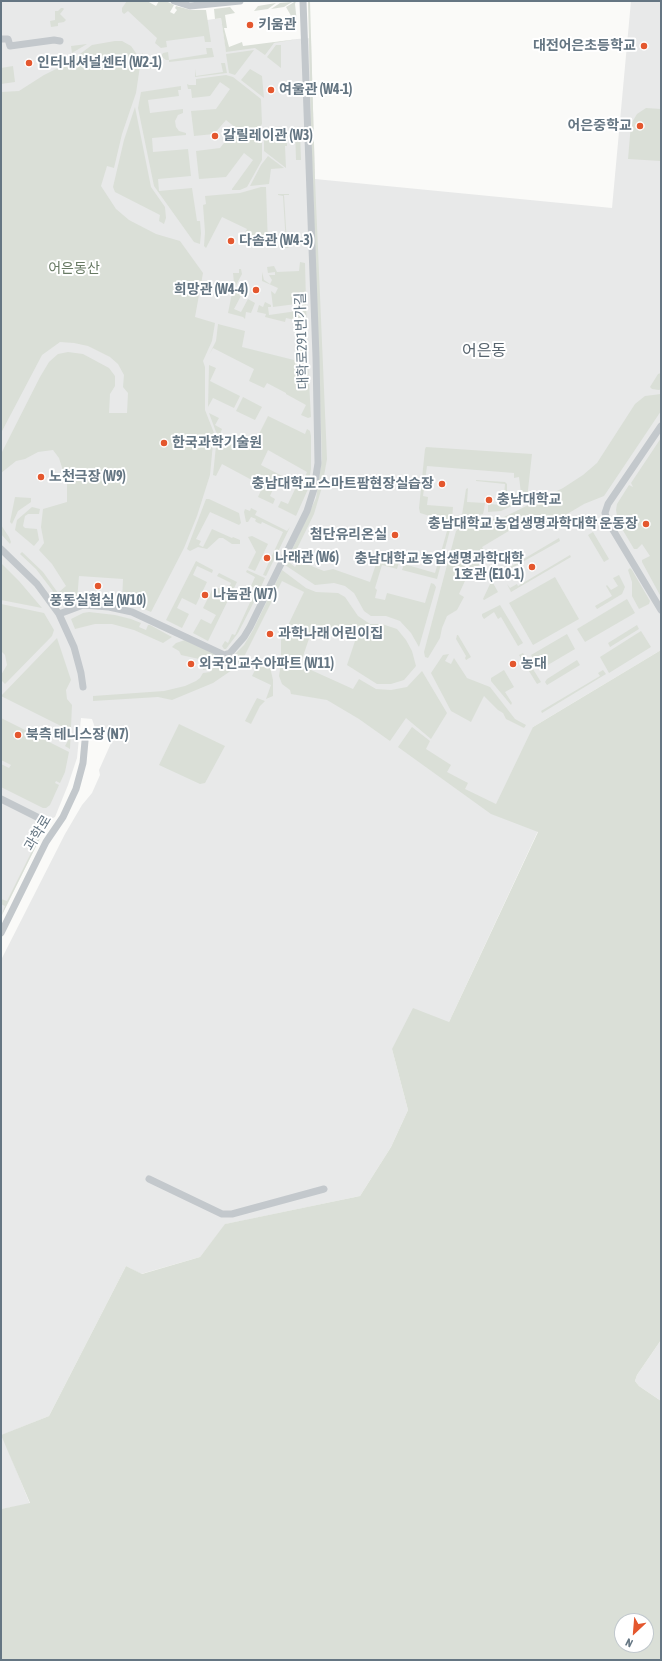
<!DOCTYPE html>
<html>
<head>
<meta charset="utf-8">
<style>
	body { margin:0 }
	#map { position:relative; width:662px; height:1661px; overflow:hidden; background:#fafaf8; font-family:"Asap Condensed",sans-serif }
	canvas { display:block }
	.frame { position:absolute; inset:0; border:2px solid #657683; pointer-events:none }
	.north { position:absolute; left:614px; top:1613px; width:40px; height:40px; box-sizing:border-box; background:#fff; border:1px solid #c1c8cd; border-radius:50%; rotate:206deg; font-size:11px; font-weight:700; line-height:16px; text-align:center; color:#657683 }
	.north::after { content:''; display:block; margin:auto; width:14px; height:18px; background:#e4572e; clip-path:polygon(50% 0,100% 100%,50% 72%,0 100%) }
</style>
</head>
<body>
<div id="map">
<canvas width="662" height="1661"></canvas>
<div class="frame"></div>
<div class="north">N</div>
</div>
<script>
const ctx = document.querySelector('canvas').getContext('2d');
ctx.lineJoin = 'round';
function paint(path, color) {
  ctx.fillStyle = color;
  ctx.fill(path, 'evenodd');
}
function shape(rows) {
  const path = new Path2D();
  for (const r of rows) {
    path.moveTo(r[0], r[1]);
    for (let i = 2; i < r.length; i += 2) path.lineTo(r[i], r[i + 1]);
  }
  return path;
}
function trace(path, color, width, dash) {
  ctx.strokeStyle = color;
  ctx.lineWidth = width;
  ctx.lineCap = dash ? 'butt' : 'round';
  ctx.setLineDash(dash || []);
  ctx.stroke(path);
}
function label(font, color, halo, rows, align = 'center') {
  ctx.font = font + ' "Asap Condensed","Noto Sans KR",sans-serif';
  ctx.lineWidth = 4;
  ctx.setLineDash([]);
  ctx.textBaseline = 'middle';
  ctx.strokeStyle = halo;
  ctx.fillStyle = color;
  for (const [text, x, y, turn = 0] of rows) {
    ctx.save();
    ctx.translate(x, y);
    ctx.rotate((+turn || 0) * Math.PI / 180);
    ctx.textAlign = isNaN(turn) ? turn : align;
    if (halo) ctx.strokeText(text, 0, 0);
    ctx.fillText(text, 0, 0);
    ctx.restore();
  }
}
paint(shape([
	[1,1,144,1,170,16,207,20,221,18,226,50,297,39,311,38,315,179,612,208,631,1,661,1,661,650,533,727,538,831,449,1022,392,1049,408,1110,391,1147,360,1196,226,1224,200,1257,141,1274,126,1266,49,1416,2,1435,30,1504,1,1509,1,960,65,834,82,805,92,793,100,775,99,770,112,741,110,735,95,728,92,719,81,718,77,758,68,785,55,817,49,820,1,916],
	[661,1340,661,1401,639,1386,635,1381,637,1375]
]), '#e8e9e9');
paint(shape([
	[127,1,147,1,156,6,159,1,166,1,174,5,170,12,174,14,177,10,175,8,176,6,191,10,206,10,211,42,205,42,204,36,166,41,167,47,161,48,155,43,157,38,128,11,124,14,122,12,122,8],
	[296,1,295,4,297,23,294,21,286,7],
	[308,1,310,1,315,179,327,459,322,487,314,514,290,563,295,567,299,561,324,571,333,569,370,582,378,558,381,557,399,562,397,569,382,565,375,588,377,590,375,598,385,600,387,593,425,603,431,583,434,584,436,587,419,647,411,633,400,621,386,616,371,616,364,611,354,593,345,586,334,583,315,585,285,565,316,498,322,459,312,164],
	[292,2,284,7,271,9,280,3],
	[276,3,268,9,254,11,258,6],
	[230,7,235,13,225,15,227,28,224,28,229,47,242,42,243,46,298,39,274,43,265,55,255,48,226,52,221,18,215,19,214,9],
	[61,8,63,8,64,9,60,14,66,20,64,22,58,23,58,26,51,27,50,21,55,20,55,11,58,11],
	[115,41,122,41,131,46,138,56,140,66,136,93,122,134,114,168,107,166,101,186,116,209,129,220,156,234,180,241,203,273,195,317,215,323,212,341,203,361,205,367,205,410,214,433,210,475,197,516,184,548,151,612,137,606,122,602,123,579,79,576,77,600,62,603,36,569,20,554,22,552,43,572,58,593,66,586,52,564,39,550,44,543,41,527,43,509,67,502,67,483,59,458,53,450,38,452,25,459,16,461,1,473,1,454,40,377,49,362,58,354,68,352,83,354,109,368,115,376,115,386,110,394,109,413,127,413,128,393,123,387,124,375,118,364,110,357,88,346,74,343,60,342,42,355,1,433,1,92,19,91,44,75,68,63,92,45],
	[87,44,72,53,71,46],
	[276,45,281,45,281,68,267,57],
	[206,48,212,48,214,57,169,62,169,60,166,60,161,56,163,53,168,52,169,60,207,54],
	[254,50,235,75,229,73,226,54],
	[142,53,154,64,155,68,145,69],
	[221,63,225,63,227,73,195,77,195,69,196,76,223,72],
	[13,66,15,82,1,84,1,68],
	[250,69,262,76,264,98,241,80],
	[226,75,233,77,261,99,262,124,252,137,258,141,262,136,262,160,247,187,240,190,232,190,232,189,253,160,244,153,226,177,199,179,196,151,220,148,236,128,226,120,214,134,194,136,191,111,216,109,230,89,220,82,210,96,192,98,191,89,188,89,187,84,189,85,196,85,196,79],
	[181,86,181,90,178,90,179,96,148,100,150,113,183,109,183,113,178,115,175,121,176,127,179,131,186,133,186,135,152,138,153,152,188,149,191,176,158,179,159,191,192,188,197,221,200,221,201,233,200,244,194,242,154,186,138,108,141,92],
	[135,107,151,187,165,207,166,218,164,224,159,221,160,215,115,192,113,187,124,140],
	[646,108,661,109,661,161,628,159,631,124,637,114],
	[295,128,300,131,301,160,296,160],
	[267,129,287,143,287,146,285,146,286,168,264,151,264,134],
	[268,156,284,168,271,169,269,184,250,186,261,165],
	[261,187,266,187,268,245,265,243,252,245,252,239,244,235,247,229,222,217,206,248,204,246,205,232,203,205,206,204,205,196,240,193],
	[278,194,289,194,289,195,284,195,287,244,292,244,292,246,287,248,281,246,281,244,286,244,283,196,278,195],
	[300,262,305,263,307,338,305,339,300,338,301,332,304,332,305,327,303,326,304,322,286,318,285,322,265,317,266,314,257,312,259,305,263,307,265,302,271,305,271,307,268,307,269,315,297,311,296,304,273,307,271,291,275,294,278,288,262,281,262,272,264,280,270,284,272,280,269,275,275,275,275,272,268,273,267,267,274,266,277,272,299,271],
	[239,269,241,269,242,274,234,289,242,294,234,309,241,312,248,299,255,303,251,313,246,312,245,319,243,317,228,313,234,283,233,273,239,273],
	[218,324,245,331,242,347,294,360,298,344,307,347,311,417,308,418,301,415,306,405,286,394,286,393,267,383,264,388,249,381,254,369,213,348,209,355,216,341],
	[209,365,216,368,210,381,240,396,234,408,213,398,208,407],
	[661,373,661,389,659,390,652,389,650,387,658,374],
	[661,394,661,411,604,496,584,504,542,529,522,523,482,547,485,552,478,567,469,572,459,594,464,597,457,610,447,616,442,628,440,638,428,658,425,657,424,652,456,531,465,524,504,517,563,488,583,475,597,463,635,404,645,396],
	[243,397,262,407,255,420,236,411],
	[209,413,219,418,215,425,222,429,220,435,251,450,268,416,305,434,307,429,310,431,311,436,311,469,308,485,303,482,307,472,268,450,261,465,286,478,286,479,279,476,270,496,275,499,273,504,258,497,263,486,222,464,216,476,213,475,217,436,218,434,216,432],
	[661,438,661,597,642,562,642,560,650,556,642,544,637,549,634,549,618,522,616,510,617,504,629,485,633,487,631,483],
	[426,447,532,454,527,499,522,501,519,477,514,478,514,473,427,466,423,496,428,497,427,505,453,507,452,520,450,522,420,513,419,508,425,449],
	[476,480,505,482,507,484,507,494,504,495,505,484,476,481],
	[292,481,308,489,296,516,278,507,281,501,288,504,297,485,291,482],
	[468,488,467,502,485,503,484,510,483,514,464,518,462,515,466,489],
	[15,497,31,498,31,502,18,511,12,524,10,522],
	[504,497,515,499,516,504,501,511,488,512,488,504,503,505],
	[206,499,209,499,239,513,241,523,239,525,210,512,196,539,201,541,199,545,203,547,212,529,232,538,233,537,240,540,240,544,232,544,223,538,219,538,207,549,198,547,190,551,187,549],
	[32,507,40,509,39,514,28,514,25,516,23,526,25,528,37,529,39,540,34,546,15,530,17,520],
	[251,508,257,511,255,515,287,531,290,527,266,576,263,575,283,532,262,522,261,524,258,523,255,521,256,519,251,517,248,522,246,522,244,512,245,509,250,511],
	[1,525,9,537,11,542,10,544,1,534],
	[450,530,437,579,402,570,404,564,435,573,447,531],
	[593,532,609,559,604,562,588,535],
	[252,536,268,544,255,571,248,568,256,552,248,537],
	[559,538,560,541,508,570,509,572,503,576,505,580,500,573],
	[570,555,571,557,511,592,507,584,510,588,517,584,518,586],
	[196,561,213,570,212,573,197,566,193,575,207,582,196,605,182,598,177,608,189,614,182,628,166,620],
	[1,563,19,581,42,608,1,600],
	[630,568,632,570,650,601,649,604,639,609,632,596,632,582,628,570],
	[247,570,265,578,259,591,251,586,255,577,246,572],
	[282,570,306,588,316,592,338,593,345,597,358,616,370,624,382,624,397,629,406,640,412,651,416,666,404,680,391,684,377,684,347,665,355,641,314,624,300,665,353,689,359,679,376,689,391,690,407,687,422,671,447,713,431,739,406,718,390,741,359,719,327,700,291,694,290,690,282,684,279,676,281,663,281,640,304,592,282,581,245,655,232,670,213,683,172,700,158,697,93,701,93,696,164,691,185,686,196,681,200,678,203,673,210,672,221,657,227,660,230,659,244,645,253,630],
	[219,573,237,582,208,641,193,633,201,619,211,624,216,615,203,608,214,586,227,592,231,583,217,576],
	[619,575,625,587,622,594,597,609,595,606,612,596,606,586,607,585,611,590,618,586,613,578],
	[555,577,579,619,533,645,509,603],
	[493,583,498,592,484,600,483,599,490,584],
	[249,592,257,596,238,633,226,649,224,649,222,646,225,641,228,643,232,634,235,635,253,596,249,593],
	[627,599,635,613,585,642,577,629],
	[1,604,44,613,54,630,52,636,5,684,1,680,1,675,7,665,5,655,1,651],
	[500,605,523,643,518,646,501,617,498,619,494,612,484,619,482,616,482,614],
	[89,612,115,615,131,619,141,623,139,627,146,630,148,625,150,625,172,637,163,643,134,630,112,624,95,624,75,629,71,619,83,613],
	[637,625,639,629,610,647,608,643],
	[641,631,651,647,609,673,600,657],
	[567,634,575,649,541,669,539,668,531,655],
	[457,635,458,635,471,657,466,660,465,658,466,656,456,639],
	[57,638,71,680,66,690,67,699,72,705,70,749,65,746,70,737,67,735,69,730,1,696],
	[185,640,218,656,208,669,203,670,203,664,199,659,181,655,179,651,172,647,176,643],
	[661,650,661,1340,637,1375,635,1381,639,1386,661,1401,661,1660,1,1660,1,1604,2,1603,1,1599,1,1509,30,1503,1,1435,49,1416,126,1266,142,1274,200,1257,225,1224,360,1196,391,1147,408,1110,392,1049,413,1008,449,1022,538,832,491,814,398,747,412,727,430,741,426,749,451,765,447,772,468,783,465,789,496,804,533,727],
	[622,1621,646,1621,646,1645,622,1645],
	[523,653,541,682,537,684,519,655],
	[449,654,445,661,451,664,454,658,467,678,490,687,515,719,526,725,524,728,506,719,503,713,498,710,484,696,471,722,451,711,431,673,443,655],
	[577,660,580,665,547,685,545,682,547,679],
	[259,662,270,667,273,680,273,696,266,699,271,685,252,676],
	[504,670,514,687,505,692,512,703,511,705,491,681,491,678],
	[603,670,606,674,542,713,541,711,600,676,598,673],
	[257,698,265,701,260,706,251,724,245,721],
	[1,718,69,752,65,772,60,783,56,781,55,783,59,785,50,805,46,808,43,808,1,787,1,764,9,768,11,765,1,760],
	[179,724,225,746,205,783,200,784,159,765],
	[44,827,45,828,1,917,5,906,1,904,1,899,7,901]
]), '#dadfd7');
trace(shape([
	[174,1,190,6,240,1],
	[1,39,8,39,10,46,54,40,60,41],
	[661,426,608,504,605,513,607,520,661,610],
	[1,549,37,584,59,614,74,647,81,673,83,687],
	[59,614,83,605,109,607,132,612,224,655,230,653,244,637,250,627,307,511,314,489,318,463,316,357,303,1],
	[1,799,43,820],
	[1,933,46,842,63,817,76,789,83,763,85,741],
	[149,1179,222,1214,232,1214,324,1189]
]), '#c3c8cc', 7);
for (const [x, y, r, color] of [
	[250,25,4,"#e4572e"],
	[644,46,4,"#e4572e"],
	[29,63,4,"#e4572e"],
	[271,90,4,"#e4572e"],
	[640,126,4,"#e4572e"],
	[215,136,4,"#e4572e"],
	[231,241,4,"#e4572e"],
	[256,290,4,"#e4572e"],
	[164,443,4,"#e4572e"],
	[41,477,4,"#e4572e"],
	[442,484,4,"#e4572e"],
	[489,500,4,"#e4572e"],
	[646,524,4,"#e4572e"],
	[395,535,4,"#e4572e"],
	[267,558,4,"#e4572e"],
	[532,567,4,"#e4572e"],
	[98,586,4,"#e4572e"],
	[205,595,4,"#e4572e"],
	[270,634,4,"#e4572e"],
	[191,664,4,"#e4572e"],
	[513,664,4,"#e4572e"],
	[18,735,4,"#e4572e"]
]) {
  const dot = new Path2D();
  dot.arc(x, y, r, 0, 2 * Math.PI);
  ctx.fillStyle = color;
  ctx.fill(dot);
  trace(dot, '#fff', 1.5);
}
label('bold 14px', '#657683', '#fff', [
	["키움관",258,25],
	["대전어은초등학교",636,46,"right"],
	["인터내셔널센터 (W2-1)",37,63],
	["여울관 (W4-1)",279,90],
	["어은중학교",632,126,"right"],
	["갈릴레이관 (W3)",223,136],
	["다솜관 (W4-3)",239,241],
	["희망관 (W4-4)",248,290,"right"],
	["한국과학기술원",172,443],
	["노천극장 (W9)",49,477],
	["충남대학교 스마트팜현장실습장",434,484,"right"],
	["충남대학교",497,500],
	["충남대학교 농업생명과학대학 운동장",638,524,"right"],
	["첨단유리온실",387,535,"right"],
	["나래관 (W6)",275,558],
	["충남대학교 농업생명과학대학",524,559,"right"],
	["1호관 (E10-1)",524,575,"right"],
	["나눔관 (W7)",213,595],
	["풍동실험실 (W10)",98,601,"center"],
	["과학나래 어린이집",278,634],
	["외국인교수아파트 (W11)",199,664],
	["농대",521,664],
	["북측 테니스장 (N7)",26,735]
], 'left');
label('14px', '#687a64', '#fff', [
	["어은동산",74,269]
]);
label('14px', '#657683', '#fff', [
	["대학로291번가길",302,341,-92],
	["과학로",38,833,-59]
]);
label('16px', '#57646e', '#fff', [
	["어은동",484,351]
]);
</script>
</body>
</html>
